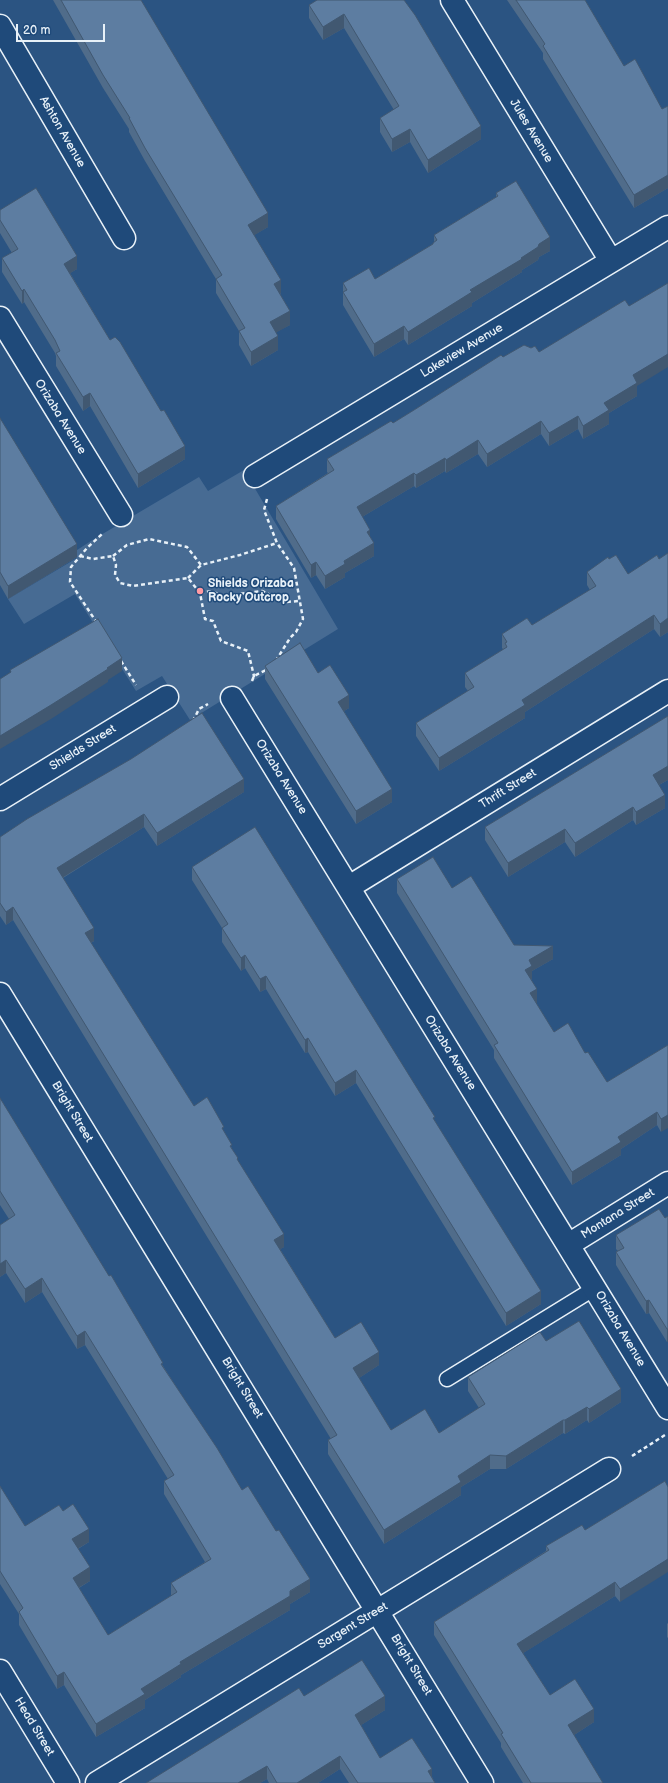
<!DOCTYPE html>
<html>
<head>
<meta charset="utf-8">
<style>
	body { margin:0 }
	#map { position:relative; width:668px; height:1783px; overflow:hidden; background:#2b5482; font-family:"Balsamiq Sans",sans-serif }
	canvas { display:block }
	.scale { position:absolute; left:16px; top:24px; width:89px; height:18px; box-sizing:border-box; border:2px solid #e8f1f8; border-top:0; padding-left:5px; font-size:12px; line-height:14px; white-space:nowrap; color:#e8f1f8; -webkit-text-stroke:3px #1f4a7a; paint-order:stroke }
</style>
</head>
<body>
<div id="map">
<canvas width="668" height="1783"></canvas>
<div class="scale">20 m</div>
</div>
<script>
const ctx = document.querySelector('canvas').getContext('2d');
ctx.lineJoin = 'round';
function paint(path, color) {
  ctx.fillStyle = color;
  ctx.fill(path, 'evenodd');
}
function shape(rows) {
  const path = new Path2D();
  for (const r of rows) {
    path.moveTo(r[0], r[1]);
    for (let i = 2; i < r.length; i += 2) path.lineTo(r[i], r[i + 1]);
  }
  return path;
}
function trace(path, color, width, dash) {
  ctx.strokeStyle = color;
  ctx.lineWidth = width;
  ctx.lineCap = dash ? 'butt' : 'round';
  ctx.setLineDash(dash || []);
  ctx.stroke(path);
}
function label(font, color, halo, rows, align = 'center') {
  ctx.font = font + ' "Balsamiq Sans",sans-serif';
  ctx.lineWidth = 3;
  ctx.setLineDash([]);
  ctx.textBaseline = 'middle';
  ctx.strokeStyle = halo;
  ctx.fillStyle = color;
  for (const [text, x, y, turn = 0] of rows) {
    ctx.save();
    ctx.translate(x, y);
    ctx.rotate((+turn || 0) * Math.PI / 180);
    ctx.textAlign = isNaN(turn) ? turn : align;
    if (halo) ctx.strokeText(text, 0, 0);
    ctx.fillText(text, 0, 0);
    ctx.restore();
  }
}
paint(shape([
	[244,470,338,629,190,720,162,676,136,691,75,594,24,624,8,599,77,558,74,552,94,539,199,477,208,491]
]), '#476b93');
const service = shape([
	[447,1379,595,1288]
]);
const minor = shape([
	[452,0,611,261],
	[0,26,124,238],
	[0,318,121,515],
	[255,476,668,227],
	[232,698,668,1408],
	[0,799,167,697],
	[349,887,668,691],
	[0,994,482,1783],
	[568,1245,668,1183],
	[0,1671,68,1783],
	[97,1783,609,1469]
]);
trace(service, '#e8f1f8', 17);
trace(minor, '#e8f1f8', 25);
trace(shape([
	[267,499,264,510,277,543,294,568,303,619,296,632,290,638,277,659],
	[80,556,93,559,113,556,116,565,115,575,120,583,133,586,188,578,200,593,205,619,213,621,221,641,248,651,254,676,253,677],
	[113,556,127,545,149,539,187,547,201,565],
	[188,578,201,565,240,555,277,543],
	[200,593,212,591,222,596,262,591,286,602,299,601],
	[97,623,70,582,71,567,87,548,102,534],
	[121,661,136,685],
	[252,681,254,676,266,670],
	[193,721,199,709,208,704],
	[632,1456,665,1435]
]), '#e8f1f8', 2.5, [4, 3]);
trace(service, '#1f4a7a', 14);
trace(minor, '#1f4a7a', 22);
paint(shape([
	[53,0,141,0,268,227,254,235,281,293,280,294,290,325,276,332,278,350,251,366,239,345,239,331,216,293,216,279,145,161,129,132,129,129,103,88],
	[404,0,481,139,428,173,410,142,392,152,380,132,380,118,394,110,344,28,323,40,309,18,309,5],
	[507,0,585,0,624,66,662,109,668,106,668,188,634,208,543,59,543,53],
	[496,193,550,251,539,257,538,260,522,270,522,272,472,303,472,306,408,345,404,339,374,357,343,305,343,283,375,279,433,244,433,243,434,242,434,235,496,197],
	[0,210,77,269,70,273,110,340,185,459,138,488,90,406,83,411,56,366,56,356,55,353,24,302,22,304,2,272,2,258,12,253,0,233],
	[539,352,637,386,637,396,609,413,609,424,583,439,578,429,549,446,541,434,487,467,478,454,446,473,445,471,416,488,414,486,362,517,370,537,374,556,345,573,345,577,325,589,316,575,311,578,276,519,276,506,328,473,327,472,327,459,393,423,503,357],
	[0,418,77,557,8,599,0,585],
	[668,553,668,632,660,637,654,629,525,712,525,718,439,771,416,736,416,723,468,691,465,687,465,673,504,650,502,648,502,634,532,625,590,590,587,585,587,572,609,559,628,574,659,559],
	[265,666,318,673,349,708,344,711,392,802,356,824,265,679],
	[668,716,668,780,659,785,665,808,636,825,633,820,575,857,565,842,508,877,485,840,485,827],
	[244,792,157,846,144,827,63,878,94,941,91,943,194,1106,224,1132,238,1161,284,1247,280,1249,335,1338,379,1365,359,1378,391,1430,439,1433,479,1408,468,1391,468,1377,546,1341,621,1402,589,1423,587,1420,565,1434,563,1433,506,1469,490,1469,461,1487,461,1495,384,1544,328,1454,328,1440,331,1439,13,920,6,925,0,916,0,837],
	[192,867,435,1122,541,1304,506,1326,356,1083,335,1096,308,1052,305,1053,266,989,260,992,245,968,241,971,222,942,222,928,192,880],
	[397,879,452,888,514,945,553,959,532,971,532,979,531,980,537,1003,536,1003,554,1032,585,1053,607,1082,668,1045,661,1132,657,1125,621,1149,621,1155,572,1185,494,1058,494,1050,397,893],
	[0,1098,163,1366,242,1490,310,1592,290,1604,290,1610,181,1675,181,1677,145,1700,145,1708,96,1737,64,1685,57,1689,19,1625,19,1614,0,1584,0,1486,25,1526,63,1511,89,1542,78,1549,90,1581,79,1588,108,1635,171,1596,171,1583,205,1562,164,1494,164,1481,168,1479,85,1345,77,1349,42,1292,25,1303,6,1273,0,1277,0,1225,9,1219,0,1205],
	[668,1216,668,1342,667,1342,649,1313,646,1314,616,1265,616,1252,618,1251,616,1249,616,1235,665,1218],
	[665,1481,620,1602,615,1596,523,1653,550,1695,594,1722,574,1735,603,1783,523,1783,501,1747,501,1743,434,1635,434,1622,546,1551,546,1546,585,1530],
	[668,1623,668,1638,667,1637,667,1624],
	[304,1696,385,1710,361,1725,380,1758,432,1777,435,1783,349,1783,340,1769,318,1783,269,1783,267,1779,260,1783,146,1783]
]), '#506c8a');
paint(shape([
	[344,14,344,28,323,40,323,27],
	[481,126,481,139,428,173,428,160],
	[410,129,410,142,392,152,392,139],
	[668,175,668,188,634,208,634,195],
	[268,213,268,227,248,239,248,225],
	[550,237,550,251,539,257,538,260,522,270,522,272,472,303,472,306,408,345,408,332,539,244],
	[77,256,77,269,64,277,64,264],
	[281,280,281,293,274,298,274,284],
	[24,289,24,302,22,304,22,291],
	[290,311,290,325,270,336,270,322],
	[404,326,404,339,374,357,374,344],
	[278,336,278,350,251,366,251,352],
	[668,354,668,367,637,386,637,396,609,413,609,424,583,439,583,426,604,403,633,375],
	[90,393,90,406,83,411,83,397],
	[578,416,578,429,549,446,549,433],
	[541,421,541,434,487,467,487,454],
	[478,440,478,454,446,473,446,460],
	[185,446,185,459,138,488,138,474],
	[445,458,445,471,416,488,416,475],
	[414,473,414,486,357,520,357,507],
	[370,530,370,543,367,532],
	[374,543,374,556,345,573,345,577,325,589,325,576,344,561],
	[77,544,77,557,8,599,8,586],
	[316,562,316,575,311,578,311,565],
	[654,615,654,629,525,712,525,718,439,771,439,758,522,700],
	[668,618,668,632,660,637,660,624],
	[122,658,122,671,108,680,108,682,51,719,0,749,0,736],
	[349,695,349,708,338,715,338,702],
	[668,766,668,780,653,788,653,775],
	[244,779,244,792,157,846,157,833],
	[392,789,392,802,356,824,356,811],
	[665,795,665,808,636,825,636,812],
	[633,807,633,820,575,857,575,843],
	[144,814,144,827,57,881,57,868],
	[565,829,565,842,508,877,508,863],
	[13,907,13,920,6,925,6,912],
	[94,928,94,941,85,946,85,933],
	[553,946,553,959,532,971,532,979,525,984,525,970,529,960],
	[245,955,245,968,241,971,241,958],
	[266,976,266,989,260,992,260,979],
	[537,989,537,1003,530,1006,530,993],
	[308,1038,308,1052,305,1053,305,1040],
	[356,1070,356,1083,335,1096,335,1083],
	[657,1112,657,1125,621,1149,621,1155,572,1185,572,1172,618,1137],
	[668,1115,668,1128,661,1132,661,1119],
	[284,1234,284,1247,274,1253,274,1240],
	[6,1260,6,1273,0,1277,0,1264],
	[42,1278,42,1292,25,1303,25,1289],
	[541,1291,541,1304,506,1326,506,1313],
	[649,1300,649,1313,646,1314,646,1301],
	[667,1329,668,1329,668,1342,667,1342],
	[85,1331,85,1345,77,1349,77,1336],
	[379,1352,379,1365,353,1382,353,1368],
	[621,1389,621,1402,589,1423,589,1409],
	[587,1407,587,1420,565,1434,565,1420],
	[563,1420,563,1433,506,1469,506,1456],
	[490,1455,490,1469,461,1487,461,1495,384,1544,384,1530,458,1476],
	[89,1529,89,1542,72,1552,72,1539],
	[668,1559,668,1572,620,1602,620,1589],
	[90,1567,90,1581,73,1591,73,1578],
	[310,1579,310,1592,290,1604,290,1610,181,1675,181,1677,145,1700,145,1708,96,1737,96,1724,141,1689,180,1662],
	[615,1582,615,1596,517,1657,517,1644],
	[64,1672,64,1685,57,1689,57,1676],
	[385,1696,385,1710,355,1729,355,1715],
	[594,1709,594,1722,568,1739,568,1725],
	[340,1756,340,1769,318,1783,297,1783],
	[267,1766,267,1779,260,1783,238,1783],
	[432,1769,432,1782,428,1771]
]), '#415871');
const building = shape([
	[61,0,141,0,268,213,248,225,281,280,274,284,290,311,270,322,278,336,251,352,239,331,245,328,216,279,222,275,145,148,129,118,130,118,103,75,61,0],
	[317,0,404,0,415,15,481,126,428,160,410,129,392,139,380,118,399,106,344,14,323,27,309,5,317,0],
	[516,0,585,0,624,66,635,59,662,109,668,106,668,175,634,195,543,46,545,44,516,0],
	[516,181,550,237,539,244,538,247,521,258,522,259,470,290,472,292,408,332,404,326,374,344,343,292,347,290,343,283,369,268,375,279,433,244,433,243,437,240,434,235,498,196,496,193,516,181],
	[36,188,77,256,64,264,110,340,115,337,120,342,161,411,164,410,185,446,138,474,90,393,83,397,56,353,60,351,55,340,24,289,22,291,2,258,18,249,0,220,0,210,36,188],
	[668,283,668,354,633,375,637,383,604,403,609,410,583,426,578,416,549,433,541,421,487,454,478,440,446,460,445,458,416,475,414,473,357,507,370,530,367,532,374,543,344,561,345,564,325,576,316,562,311,565,276,506,334,470,327,459,391,421,393,423,414,410,501,355,503,357,524,345,531,348,535,346,539,352,625,300,629,306,668,283],
	[0,418,77,544,8,586,0,572,0,418],
	[668,553,668,618,660,624,654,615,522,700,525,705,439,758,416,723,474,687,465,673,507,647,505,643,507,642,502,634,527,618,532,625,596,586,587,572,608,557,609,559,616,555,628,574,657,555,659,559,668,553],
	[98,619,122,658,107,668,108,669,51,705,0,736,0,679,11,672,10,670,98,619],
	[300,643,318,673,330,665,349,695,338,702,392,789,356,811,265,666,300,643],
	[202,713,244,779,157,833,144,814,57,868,94,928,85,933,194,1106,207,1097,224,1127,222,1128,232,1145,230,1146,238,1158,237,1159,284,1234,274,1240,335,1338,361,1322,379,1352,353,1368,391,1430,425,1409,439,1433,485,1404,468,1377,540,1332,546,1341,579,1321,621,1389,589,1409,587,1407,565,1420,563,1420,506,1456,490,1455,458,1476,461,1482,384,1530,328,1440,337,1435,13,907,6,912,0,903,0,837,27,819,131,759,202,713],
	[668,716,668,766,653,775,665,795,636,812,633,807,575,843,565,829,508,863,485,827,668,716],
	[255,827,435,1117,433,1118,541,1291,506,1313,356,1070,335,1083,308,1038,305,1040,266,976,260,979,245,955,241,958,222,928,228,924,192,867,255,827],
	[433,857,452,888,471,876,514,945,553,946,529,960,532,966,525,970,537,989,530,993,554,1032,568,1023,585,1053,588,1052,607,1082,668,1045,668,1115,661,1119,657,1112,618,1137,621,1142,572,1172,494,1045,498,1043,397,879,433,857],
	[0,1098,109,1276,111,1275,128,1304,163,1363,161,1364,217,1448,242,1490,248,1486,276,1531,279,1530,310,1579,290,1591,290,1596,180,1662,181,1664,141,1689,145,1694,96,1724,64,1672,57,1676,19,1612,23,1608,0,1571,0,1486,25,1526,59,1505,63,1511,73,1504,89,1529,72,1539,90,1567,73,1578,108,1635,177,1592,171,1583,211,1559,164,1481,174,1475,85,1331,77,1336,42,1278,25,1289,6,1260,0,1264,0,1225,15,1215,0,1191,0,1098],
	[659,1209,665,1218,668,1216,668,1329,667,1329,649,1300,646,1301,616,1252,624,1248,616,1235,659,1209],
	[665,1481,668,1487,668,1559,620,1589,615,1582,517,1644,550,1695,575,1679,594,1709,568,1725,603,1783,531,1783,501,1734,503,1733,434,1622,549,1550,546,1546,582,1525,585,1530,665,1481],
	[362,1660,385,1696,355,1715,380,1758,412,1738,432,1769,428,1771,435,1783,358,1783,340,1756,297,1783,277,1783,267,1766,238,1783,146,1783,299,1688,304,1696,362,1660]
]);
paint(building, '#5d7da1');
trace(building, '#415871', 1);
for (const [x, y, r, color] of [
	[200,591,4,"#ff9aa2"]
]) {
  const dot = new Path2D();
  dot.arc(x, y, r, 0, 2 * Math.PI);
  ctx.fillStyle = color;
  ctx.fill(dot);
  trace(dot, '#1f4a7a', 1.5);
}
label('12px', '#e8f1f8', '#1f4a7a', [
	["Jules Avenue",531,131,59],
	["Ashton Avenue",62,132,60],
	["Lakeview Avenue",462,351,-31],
	["Orizaba Avenue",60,417,58],
	["Shields Street",83,748,-32],
	["Orizaba Avenue",281,777,58],
	["Thrift Street",508,789,-32],
	["Orizaba Avenue",450,1053,58],
	["Bright Street",72,1112,59],
	["Montana Street",618,1214,-32],
	["Orizaba Avenue",620,1329,59],
	["Bright Street",242,1388,59],
	["Sargent Street",353,1626,-31],
	["Bright Street",411,1665,59],
	["Head Street",34,1727,59]
]);
label('bold 12px', '#e8f1f8', '#1f4a7a', [
	["Shields Orizaba",208,584],
	["Rocky Outcrop",208,598]
], 'left');
</script>
</body>
</html>
